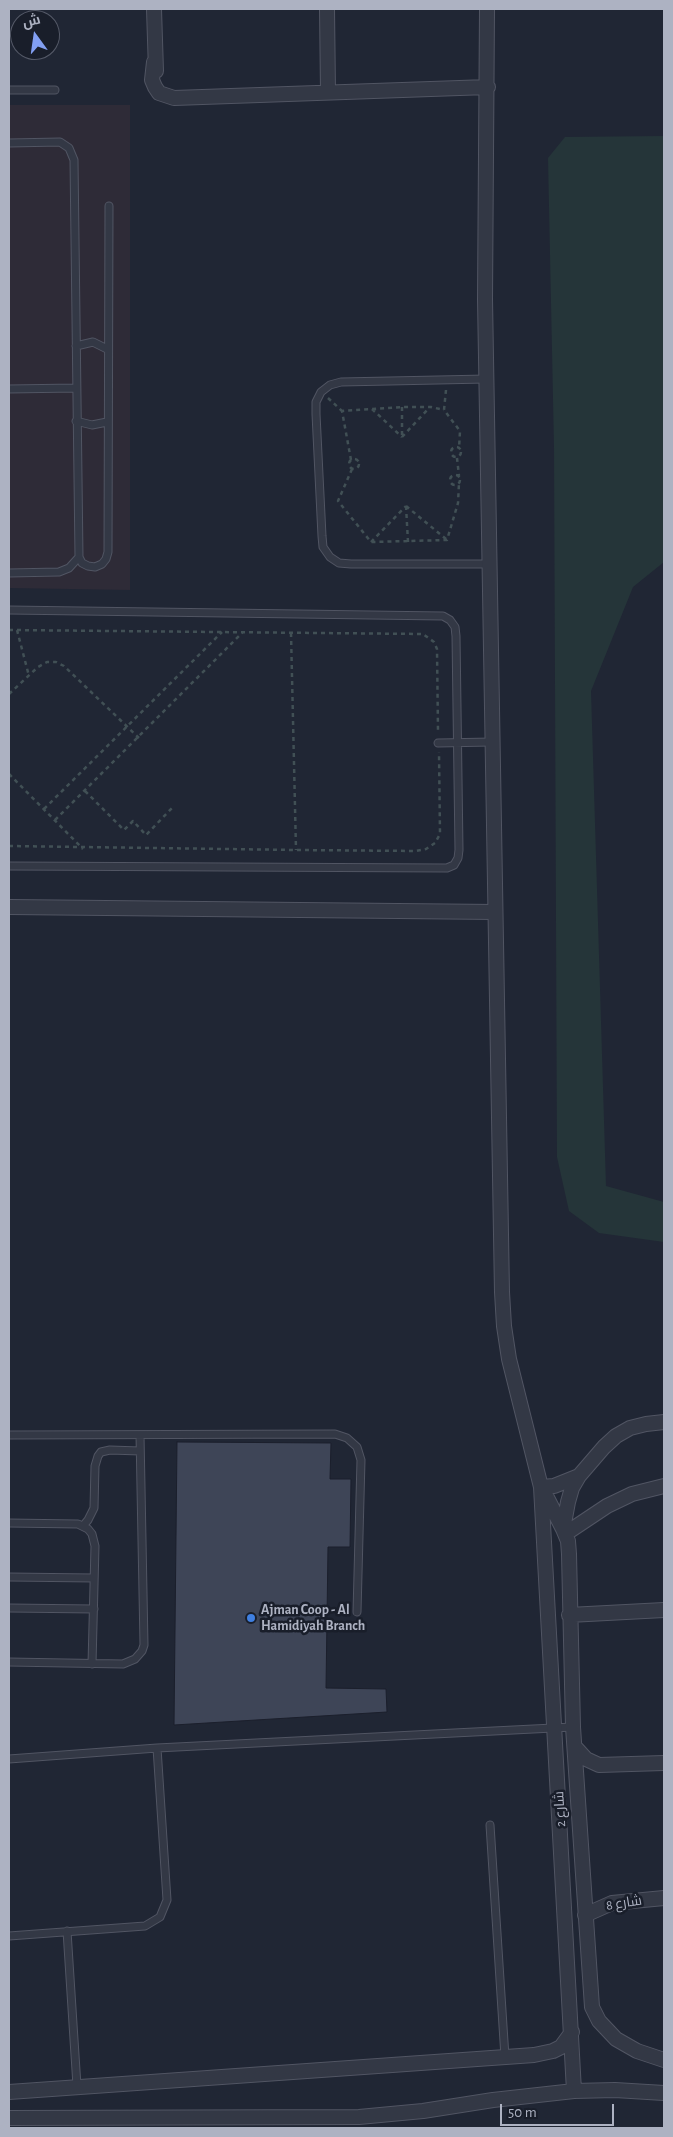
<!DOCTYPE html>
<html>
<head>
<meta charset="utf-8">
<style>
	body { margin:0 }
	#map { position:relative; width:673px; height:2137px; overflow:hidden; background:#202634; font-family:"Alegreya Sans",Cairo,sans-serif }
	canvas { display:block }
	.frame { position:absolute; inset:0; border:10px solid #adb2c2; pointer-events:none }
	.north { position:absolute; left:10px; top:10px; width:50px; height:50px; box-sizing:border-box; background:#191e2a; border:1px solid #545967; border-radius:50%; rotate:346deg; font-size:14px; font-weight:700; line-height:20px; text-align:center; color:#adb2c2 }
	.north::after { content:''; display:block; margin:auto; width:18px; height:22px; background:#829ff2; clip-path:polygon(50% 0,100% 100%,50% 72%,0 100%) }
	.scale { position:absolute; left:500px; top:2104px; width:114px; height:22px; box-sizing:border-box; border:2px solid #adb2c2; border-top:0; padding-left:6px; font-size:15px; line-height:18px; white-space:nowrap; color:#adb2c2; -webkit-text-stroke:4px #191e2a; paint-order:stroke }
</style>
</head>
<body>
<div id="map">
<canvas width="673" height="2137"></canvas>
<div class="frame"></div>
<div class="north">ش</div>
<div class="scale">50 m</div>
</div>
<script>
const ctx = document.querySelector('canvas').getContext('2d');
ctx.lineJoin = 'round';
function paint(path, color) {
  ctx.fillStyle = color;
  ctx.fill(path, 'evenodd');
}
function shape(rows) {
  const path = new Path2D();
  for (const r of rows) {
    if (r.length === 3) {
      path.moveTo(r[0] + r[2], r[1]);
      path.arc(r[0], r[1], r[2], 0, 2 * Math.PI);
      continue;
    }
    path.moveTo(r[0], r[1]);
    for (let i = 2; i < r.length; i += 2) path.lineTo(r[i], r[i + 1]);
  }
  return path;
}
function trace(path, color, width, dash) {
  ctx.strokeStyle = color;
  ctx.lineWidth = width;
  ctx.lineCap = dash ? 'butt' : 'round';
  ctx.setLineDash(dash || []);
  ctx.stroke(path);
}
function label(font, color, halo, rows, align = 'center') {
  ctx.font = font + ' "Alegreya Sans",Cairo,sans-serif';
  ctx.lineWidth = 5;
  ctx.setLineDash([]);
  ctx.textBaseline = 'middle';
  ctx.strokeStyle = halo;
  ctx.fillStyle = color;
  for (const [text, x, y, turn = 0] of rows) {
    ctx.save();
    ctx.translate(x, y);
    ctx.rotate((+turn || 0) * Math.PI / 180);
    ctx.textAlign = isNaN(turn) ? turn : align;
    if (halo) ctx.strokeText(text, 0, 0);
    ctx.fillText(text, 0, 0);
    ctx.restore();
  }
}
paint(shape([
	[9,105,130,105,130,590,9,588]
]), '#2e2b37');
paint(shape([
	[664,136,664,562,633,587,591,691,606,1186,664,1202,664,1242,599,1233,569,1211,557,1157,554,447,548,158,565,137]
]), '#253539');
const building = shape([
	[177,1442,331,1443,330,1479,351,1479,350,1547,328,1547,326,1688,386,1689,387,1712,174,1725,177,1442]
]);
paint(building, '#3e4557');
trace(building, '#1b1f2c', 1);
const service = shape([
	[9,90,55,90],
	[9,143,60,142,69,148,74,160,79,557,69,568,59,572,9,573],
	[76,346,93,342,107,349],
	[486,379,341,382,330,385,321,392,316,402,316,414,322,536,323,547,330,557,339,563,351,564,490,564],
	[9,389,75,388],
	[76,421,92,425,107,422],
	[79,557,82,563,88,566,95,567,102,564,106,559,108,552,109,206],
	[9,610,443,616,450,620,455,627,456,636,459,850,458,858,454,865,447,868,9,866],
	[438,743,492,742],
	[9,1435,335,1434,347,1438,357,1447,361,1460,357,1612],
	[9,1523,78,1524,88,1529,92,1534,95,1546,92,1664],
	[83,1526,88,1520,94,1508,95,1466,98,1456,101,1452,110,1450,140,1451],
	[9,1577,94,1578],
	[9,1608,94,1609],
	[9,1662,123,1664,135,1659,142,1651,144,1645,140,1435],
	[9,1759,157,1748,573,1727],
	[490,1825,505,2057],
	[67,1931,77,2086],
	[9,1936,145,1926,160,1917,167,1900,157,1748]
]);
const minor = shape([
	[154,9,156,71],
	[327,9,328,92],
	[487,9,485,299,502,1292,504,1326,509,1359,541,1487,574,2091],
	[154,62,152,80,155,87,159,93,174,98,488,87],
	[9,907,495,912],
	[541,1487,554,1486,579,1476],
	[544,1492,563,1529,568,1541,569,1554,573,1727,592,2007,599,2021,616,2039,637,2051,664,2060],
	[563,1529,568,1502,572,1488,579,1476,604,1447,616,1436,630,1428,646,1424,664,1422],
	[565,1534,607,1506,632,1494,664,1486],
	[569,1615,664,1610],
	[575,1747,586,1759,599,1765,664,1763],
	[585,1915,612,1903,664,1898],
	[9,2092,534,2055,553,2051,561,2047,572,2032],
	[9,2118,359,2117,423,2111,493,2100,574,2091,615,2090,664,2093]
]);
trace(service, '#515563', 9);
trace(minor, '#515563', 16);
trace(shape([
	[446,390,444,410,460,431,459,449],
	[328,398,342,411],
	[402,407,402,436],
	[372,409,402,437],
	[402,437,430,407],
	[456,452,5],
	[457,458,459,476],
	[354,464,5],
	[351,460,342,411,402,407,431,407,444,410],
	[352,469,338,501,371,542,447,540,458,503,459,483],
	[455,480,5],
	[406,506,446,539],
	[406,506,408,542],
	[371,542,406,506],
	[9,630,423,634,434,642,437,649,438,732],
	[17,630,29,676],
	[291,633,296,850],
	[9,694,38,667,47,662,56,662,64,666,139,738],
	[9,774,83,849],
	[85,791,124,830,133,821,146,835,172,808],
	[44,809,222,632],
	[55,820,243,632],
	[9,846,296,850,416,851,426,849,435,843,440,834,439,752]
]), '#415055', 2.5, [4, 4]);
trace(service, '#333845', 7);
trace(minor, '#333845', 14);
for (const [x, y, r, color] of [
	[251,1618,5,"#3f7fe0"]
]) {
  const dot = new Path2D();
  dot.arc(x, y, r, 0, 2 * Math.PI);
  ctx.fillStyle = color;
  ctx.fill(dot);
  trace(dot, '#191e2a', 2);
}
label('bold 14px', '#adb2c2', '#191e2a', [
	["Ajman Coop - Al",261,1610],
	["Hamidiyah Branch",261,1626]
], 'left');
label('14px', '#adb2c2', '#191e2a', [
	["شارع 2",560,1809,-93],
	["شارع 8",624,1903,-9]
]);
</script>
</body>
</html>
